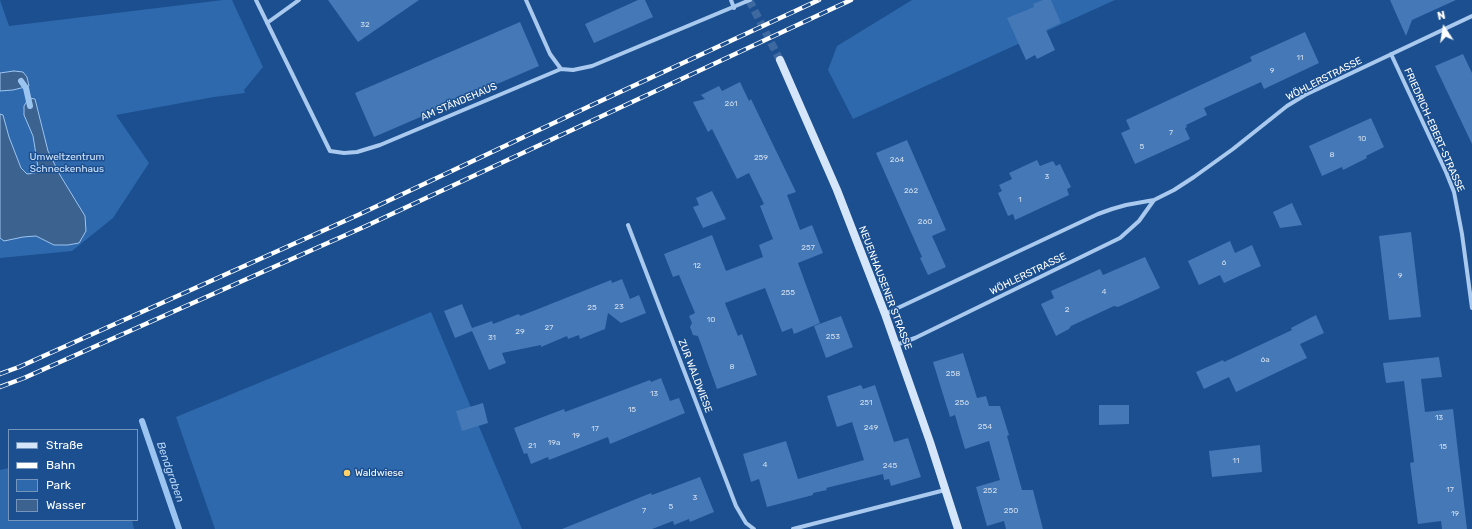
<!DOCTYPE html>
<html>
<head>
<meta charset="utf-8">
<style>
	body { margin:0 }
	#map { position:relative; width:1472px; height:529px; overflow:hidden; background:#1b4f8f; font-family:Rubik,sans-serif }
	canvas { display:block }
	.legend { position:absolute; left:8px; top:429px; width:130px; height:92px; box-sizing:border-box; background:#1b4f8f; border:1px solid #7695bc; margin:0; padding:5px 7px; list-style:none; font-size:12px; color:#fff }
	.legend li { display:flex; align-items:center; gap:8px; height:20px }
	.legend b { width:20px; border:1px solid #7695bc }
	.north { position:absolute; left:1424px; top:8px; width:40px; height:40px; -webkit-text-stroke:3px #1b4f8f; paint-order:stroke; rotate:348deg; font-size:11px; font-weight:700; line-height:16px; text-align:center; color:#fff }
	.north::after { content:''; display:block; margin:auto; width:14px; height:18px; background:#fff; clip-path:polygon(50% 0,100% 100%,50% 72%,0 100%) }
</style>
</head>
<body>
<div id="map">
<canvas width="1472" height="529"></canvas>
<ul class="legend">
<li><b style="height:5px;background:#d6e6fa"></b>Straße</li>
<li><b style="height:5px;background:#fff"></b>Bahn</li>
<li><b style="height:11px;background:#2e69ad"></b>Park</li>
<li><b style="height:11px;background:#3c6290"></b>Wasser</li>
</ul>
<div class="north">N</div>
</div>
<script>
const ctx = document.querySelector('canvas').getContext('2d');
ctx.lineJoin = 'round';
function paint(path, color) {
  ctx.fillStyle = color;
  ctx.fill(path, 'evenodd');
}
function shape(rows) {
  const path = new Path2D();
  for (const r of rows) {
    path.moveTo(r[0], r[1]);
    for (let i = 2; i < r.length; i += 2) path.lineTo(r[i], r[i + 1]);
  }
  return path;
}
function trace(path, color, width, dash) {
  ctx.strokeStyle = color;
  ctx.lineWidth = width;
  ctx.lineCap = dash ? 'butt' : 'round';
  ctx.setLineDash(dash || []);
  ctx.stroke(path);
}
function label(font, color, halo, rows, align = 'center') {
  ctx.font = font + ' Rubik,sans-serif';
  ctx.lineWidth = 3;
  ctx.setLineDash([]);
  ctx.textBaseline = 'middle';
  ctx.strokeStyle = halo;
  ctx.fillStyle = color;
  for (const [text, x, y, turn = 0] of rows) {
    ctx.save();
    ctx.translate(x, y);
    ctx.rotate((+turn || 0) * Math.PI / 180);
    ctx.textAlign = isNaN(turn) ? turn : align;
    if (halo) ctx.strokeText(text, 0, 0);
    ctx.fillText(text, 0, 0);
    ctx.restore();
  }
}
paint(shape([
	[0,0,9,26,223,0,232,0,263,67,244,90,245,93,214,97,116,115,149,163,113,218,72,251,0,258],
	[912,0,1115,0,853,119,828,70,837,46],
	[431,312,522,529,215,529,176,417],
	[9,468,9,520,132,520,134,529,0,529,0,470]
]), '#2e69ad');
const water = shape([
	[14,71,23,72,27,77,29,86,13,90,0,91,0,73,14,71],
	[29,98,35,99,48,151,60,175,85,216,86,231,79,243,68,245,54,245,36,236,23,237,4,241,0,238,0,114,3,115,9,137,21,168,27,174,35,173,38,167,33,136,24,115,24,106,29,98]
]);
paint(water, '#3c6290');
trace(water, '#9cc4f0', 1);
trace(shape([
	[21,81,26,88,30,106],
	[142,421,179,529]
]), '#9cc4f0', 6);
paint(shape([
	[328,0,419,0,358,42],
	[638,0,645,0,653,17,594,43,585,24],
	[1043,0,1051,0,1061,23,1046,30,1055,50,1037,59,1035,55,1026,60,1007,18,1034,7,1033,4],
	[1390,0,1456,0,1412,20,1406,36],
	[520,22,539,66,374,137,355,93],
	[1305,32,1319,63,1264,89,1261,82,1204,108,1207,115,1186,125,1187,127,1185,128,1190,139,1135,164,1121,133,1130,129,1126,120,1252,61,1250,57],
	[1463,54,1472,73,1472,144,1435,66],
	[740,82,749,101,751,99,796,192,787,195,800,230,812,225,823,253,798,263,820,323,794,334,792,328,782,332,765,288,725,303,738,336,742,334,757,375,717,389,698,336,693,335,690,327,692,323,689,316,695,313,679,275,673,277,664,254,712,235,726,271,763,257,759,245,773,239,760,206,764,204,749,173,737,179,712,129,708,132,693,102,705,99,701,95,719,86,722,91],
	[1371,118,1384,147,1366,156,1367,158,1343,170,1342,167,1322,176,1309,146],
	[907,140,946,230,932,236,946,267,928,275,920,258,922,257,876,153],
	[1037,160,1040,166,1053,161,1056,166,1060,164,1071,187,1067,189,1069,195,1015,220,1013,214,1008,216,998,193,1002,191,999,185,1012,179,1009,173],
	[712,191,726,219,703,228,693,207,699,205,696,198],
	[1292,203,1302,225,1280,228,1273,212],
	[1411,232,1421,317,1389,320,1379,236],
	[1230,241,1235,253,1252,245,1261,266,1224,283,1220,275,1199,285,1188,261],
	[1145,257,1160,288,1118,307,1114,306,1071,326,1069,329,1056,336,1041,304,1054,298,1051,291,1100,269,1103,275],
	[622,279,630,299,639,295,646,313,621,323,608,313,605,329,580,339,579,335,568,339,567,336,541,347,541,345,502,353,506,363,489,370,472,331,455,338,444,311,462,304,472,328,492,321,493,324,519,314,520,316,528,313,611,280,612,283],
	[1316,315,1324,333,1300,344,1307,358,1236,392,1229,377,1204,389,1196,372,1223,360,1224,362,1292,330,1291,328],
	[841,316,853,347,826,358,814,326],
	[963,353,977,398,986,396,989,406,1000,406,1009,435,1007,436,1022,490,1033,490,1043,529,1006,529,1004,521,987,526,976,487,1000,480,989,441,965,449,955,415,950,417,933,362],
	[1439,357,1442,377,1421,379,1425,412,1453,409,1467,529,1442,529,1441,521,1418,524,1410,463,1414,462,1404,381,1386,383,1383,363],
	[661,378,670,401,679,398,685,413,610,444,608,437,549,460,548,457,531,464,527,453,524,454,514,428,564,409,565,412,650,380,651,382],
	[861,385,863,389,875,385,894,442,908,438,921,477,891,486,889,479,884,480,883,474,826,488,827,490,813,493,813,495,767,507,759,479,751,482,743,454,786,441,798,479,864,460,852,422,837,427,827,396],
	[483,403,488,423,462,431,456,411],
	[1099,405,1129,405,1129,424,1099,425],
	[1260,445,1262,472,1212,477,1209,451],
	[700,477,714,512,690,522,689,519,674,525,673,521,652,529,562,529,651,493,652,495]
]), '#4478b7');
trace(shape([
	[749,0,780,60]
]), '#3d69a0', 8, [8, 4]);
trace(shape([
	[256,0,330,151,344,153,357,152,380,145,561,69,573,70,592,66,750,0],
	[526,0,550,54,561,69],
	[731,0,734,8],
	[267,23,299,0],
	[1391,54,1446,172,1454,192,1462,234,1472,308],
	[628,225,736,506,746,523,754,529],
	[885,314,1098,214,1112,209,1126,205,1154,200,1174,190,1194,177,1233,149,1287,106,1305,95,1472,16],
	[896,345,915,338,1120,238,1139,221,1154,200],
	[793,529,945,490]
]), '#a9c9ee', 4);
trace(shape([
	[780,60,837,190,885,314,930,442,958,529]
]), '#d6e6fa', 8);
const rail = shape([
	[0,374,19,367,358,215,592,105,819,0],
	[0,387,24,378,366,226,851,0]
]);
trace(rail, '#fff', 4.5);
trace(rail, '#1b4f8f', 3, [9]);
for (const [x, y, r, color] of [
	[347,473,4,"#ffd166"]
]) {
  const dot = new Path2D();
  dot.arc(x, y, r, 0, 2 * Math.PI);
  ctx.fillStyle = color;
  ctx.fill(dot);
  trace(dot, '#1b4f8f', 1.5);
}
label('8px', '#d0dded', null, [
	["32",365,25],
	["11",1300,58],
	["9",1272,71],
	["261",731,104],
	["7",1171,133],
	["10",1362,139],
	["5",1142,147],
	["8",1332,155],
	["259",761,158],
	["264",897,160],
	["3",1047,177],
	["262",911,191],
	["1",1020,200],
	["260",925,222],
	["257",808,248],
	["6",1224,263],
	["12",697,266],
	["9",1400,276],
	["4",1104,292],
	["255",788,293],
	["23",619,307],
	["25",592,308],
	["2",1067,310],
	["10",711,320],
	["27",549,328],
	["29",520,332],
	["253",833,337],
	["31",492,338],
	["6a",1265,360],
	["8",732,367],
	["258",953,374],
	["13",654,394],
	["251",866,403],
	["256",962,403],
	["15",632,410],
	["13",1439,418],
	["254",985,427],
	["249",871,428],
	["17",595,429],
	["19",576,436],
	["19a",554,443],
	["21",532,446],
	["15",1443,447],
	["11",1236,461],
	["4",765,465],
	["245",890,466],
	["17",1450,490],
	["252",990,491],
	["3",695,498],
	["5",671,507],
	["7",644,511],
	["250",1011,511],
	["19",1455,514]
]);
label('10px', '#fff', '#1b4f8f', [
	["WÖHLERSTRASSE",1324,79,-27],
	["AM STÄNDEHAUS",459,102,-23],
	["FRIEDRICH-EBERT-STRASSE",1434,130,66],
	["WÖHLERSTRASSE",1028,274,-26],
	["NEUENHAUSENER STRASSE",885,288,69],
	["ZUR WALDWIESE",695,376,69]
]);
label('10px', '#cfe3fa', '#1b4f8f', [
	["Umweltzentrum",67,157],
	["Schneckenhaus",67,169]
]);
label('10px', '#fff', '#1b4f8f', [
	["Waldwiese",355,473]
], 'left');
label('italic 11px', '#b5d3f5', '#1b4f8f', [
	["Bendgraben",170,472,71]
]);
</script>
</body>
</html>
